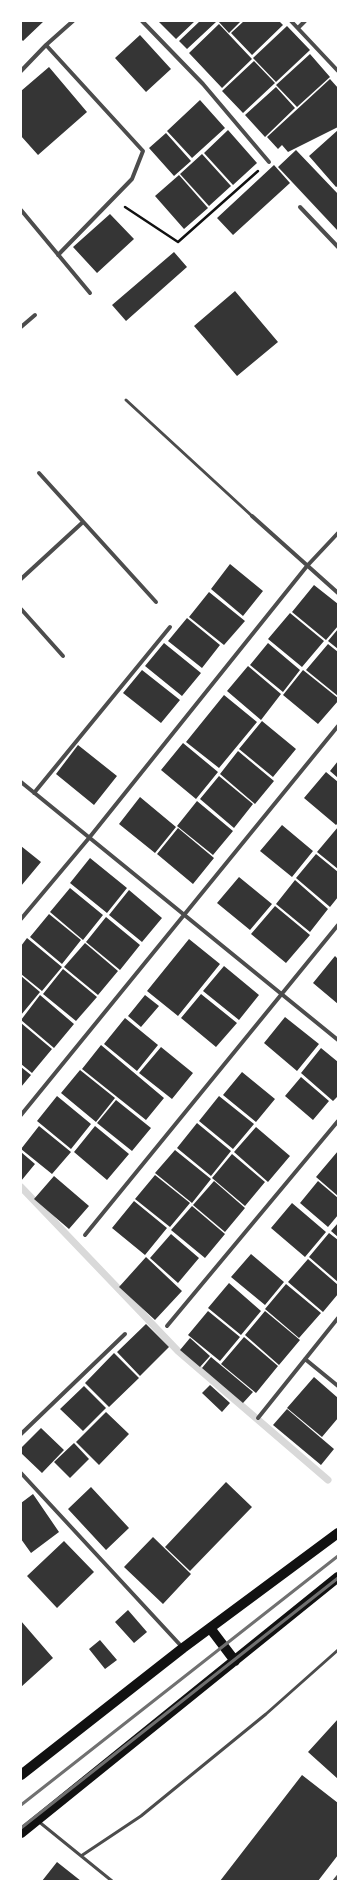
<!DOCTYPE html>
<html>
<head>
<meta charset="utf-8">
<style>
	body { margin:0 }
	#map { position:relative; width:359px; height:1902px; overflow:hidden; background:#fff; font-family:"Public Sans",sans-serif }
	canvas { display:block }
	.frame { position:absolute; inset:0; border:22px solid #fff; pointer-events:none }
</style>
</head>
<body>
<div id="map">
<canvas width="359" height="1902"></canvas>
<div class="frame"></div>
</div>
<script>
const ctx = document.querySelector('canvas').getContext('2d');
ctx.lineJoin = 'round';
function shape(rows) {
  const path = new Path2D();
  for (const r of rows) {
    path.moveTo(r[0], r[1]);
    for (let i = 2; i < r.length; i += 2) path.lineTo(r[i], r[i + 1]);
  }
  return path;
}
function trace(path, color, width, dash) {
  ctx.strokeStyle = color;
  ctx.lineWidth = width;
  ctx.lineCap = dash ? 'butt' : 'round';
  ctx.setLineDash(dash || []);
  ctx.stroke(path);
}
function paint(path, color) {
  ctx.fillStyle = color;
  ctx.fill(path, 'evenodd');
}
trace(shape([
	[21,1187,178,1351,328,1480]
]), '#d9d9d9', 7);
paint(shape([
	[21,21,44,21,23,41,21,39],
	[158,21,195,21,176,39],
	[200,21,216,22,187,49,179,41],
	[218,21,241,21,229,33],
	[244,21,279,21,283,25,252,55,231,33],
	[219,24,252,59,222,88,189,53],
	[287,26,310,50,276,82,253,58],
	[140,35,171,69,146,92,115,58],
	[310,54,330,77,297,107,276,85],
	[254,61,275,83,243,113,222,91],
	[49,67,87,112,38,155,21,136,21,91],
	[330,79,338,88,338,127,288,152,282,145,278,149,267,137],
	[276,87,295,108,265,137,245,115],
	[200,100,225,128,192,158,167,131],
	[228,130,257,163,233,185,204,153],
	[338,130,338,186,336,187,309,156],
	[166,133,191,161,174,176,149,148],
	[296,150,338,194,338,231,278,167],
	[202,154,231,186,209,206,180,174],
	[274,165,290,183,233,235,217,218],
	[179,175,208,208,184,229,155,196],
	[110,214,134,239,97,273,73,247],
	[174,252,187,267,126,321,112,305],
	[235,291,278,342,237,376,194,326],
	[230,564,263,591,243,616,211,589],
	[314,585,338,604,338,626,326,640,292,612],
	[209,592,245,621,224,645,189,617],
	[290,613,324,641,302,667,268,639],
	[187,618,220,645,202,668,168,641],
	[338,629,338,649,328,641],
	[164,643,201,673,182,696,145,666],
	[268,643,300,670,283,692,250,665],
	[328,644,338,652,338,696,306,670],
	[248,666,281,694,261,720,227,691],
	[142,670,180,700,161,723,123,693],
	[303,670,338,698,338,701,318,724,283,695],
	[224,695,257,722,219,768,186,742],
	[262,721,296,749,273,777,239,749],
	[183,743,218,772,196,799,161,770],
	[78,745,117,776,94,805,56,774],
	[238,751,274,781,255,804,220,774],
	[338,761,338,778,330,771],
	[326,772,338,782,338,823,336,825,304,798],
	[219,776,253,804,234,828,200,799],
	[140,797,176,827,155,853,119,824],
	[197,801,233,831,213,855,177,826],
	[282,825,313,851,292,877,260,851],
	[338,827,338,869,317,852],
	[178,828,214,858,193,884,157,854],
	[21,846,41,862,21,886],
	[316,854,338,872,338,897,330,907,296,878],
	[90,858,127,888,107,913,70,883],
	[239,877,272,904,250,930,217,903],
	[295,880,328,909,310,932,276,904],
	[70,888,103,915,83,940,50,912],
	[129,890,162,918,142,942,109,915],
	[275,906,310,935,286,963,251,934],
	[49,914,81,940,62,964,30,937],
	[106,917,140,945,120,970,86,942],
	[27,938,62,967,42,991,21,974,21,946],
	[189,939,220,964,178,1016,147,991],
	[85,943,118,971,98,995,64,967],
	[335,956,338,959,338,1004,313,983],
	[224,966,259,995,239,1020,203,991],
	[63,969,97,997,76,1021,43,994],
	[21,976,40,992,21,1015],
	[201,994,237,1023,216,1047,181,1018],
	[40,995,74,1024,54,1048,21,1020],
	[145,995,159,1006,141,1027,128,1016],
	[285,1017,319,1044,297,1071,264,1043],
	[125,1018,158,1045,137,1071,104,1044],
	[21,1023,52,1049,32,1073,21,1064],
	[101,1045,164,1098,146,1120,82,1069],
	[161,1047,193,1073,172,1099,139,1073],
	[321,1048,338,1062,338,1096,333,1101,301,1073],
	[21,1067,31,1075,21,1087],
	[80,1070,115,1098,96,1122,61,1093],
	[242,1072,275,1099,256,1122,223,1095],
	[301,1077,329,1101,313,1120,285,1096],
	[57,1096,91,1124,71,1149,37,1121],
	[219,1096,254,1124,233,1149,199,1121],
	[116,1100,151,1128,132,1151,97,1123],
	[197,1123,231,1151,211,1176,177,1148],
	[39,1126,71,1152,52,1174,21,1149],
	[95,1126,129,1154,107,1180,74,1152],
	[256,1127,290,1156,268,1182,234,1152],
	[175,1150,211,1179,192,1203,155,1173],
	[338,1151,338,1196,316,1177],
	[21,1152,35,1164,21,1181],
	[232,1154,265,1182,245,1206,212,1178],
	[155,1175,190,1203,170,1227,135,1199],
	[54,1176,89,1206,69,1229,34,1199],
	[214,1181,245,1208,225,1232,193,1205],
	[318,1181,338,1198,338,1215,328,1227,300,1203],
	[134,1201,167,1228,145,1255,112,1228],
	[292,1203,326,1232,305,1257,271,1228],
	[192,1206,225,1234,205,1258,171,1230],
	[338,1223,338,1237,331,1231],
	[329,1233,338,1240,338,1282,309,1257],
	[171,1234,199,1258,178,1283,150,1258],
	[251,1254,284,1282,265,1305,231,1277],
	[146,1257,182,1291,155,1320,119,1287],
	[308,1259,338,1285,338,1294,323,1312,288,1282],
	[229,1283,261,1311,241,1335,208,1308],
	[286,1284,321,1313,299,1338,265,1309],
	[208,1311,240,1337,220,1361,188,1335],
	[265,1311,300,1340,279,1365,245,1335],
	[146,1324,169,1347,140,1376,117,1352],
	[244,1337,278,1366,256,1393,221,1364],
	[190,1338,210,1356,200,1367,180,1350],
	[114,1353,139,1378,109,1407,85,1383],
	[211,1357,253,1392,243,1403,202,1368],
	[314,1377,338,1398,338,1418,322,1437,287,1408],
	[210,1385,230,1403,222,1412,202,1393],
	[84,1386,106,1408,83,1431,60,1409],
	[287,1409,334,1449,321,1465,273,1425],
	[106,1412,129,1434,99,1465,76,1442],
	[41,1428,64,1450,42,1473,21,1453,21,1448],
	[74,1443,89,1459,70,1478,54,1462],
	[226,1482,252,1507,190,1571,165,1547],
	[91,1487,129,1528,106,1550,68,1509],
	[33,1494,59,1532,31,1553,21,1539,21,1503],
	[153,1537,191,1574,163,1604,124,1567],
	[64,1541,94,1572,57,1608,27,1576],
	[128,1610,147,1632,134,1643,115,1622],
	[21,1621,53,1658,21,1687],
	[100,1640,117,1660,105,1669,89,1649],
	[338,1719,338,1779,308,1752],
	[302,1775,338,1803,338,1855,318,1881,220,1881],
	[57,1862,81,1881,42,1881]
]), '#353535');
trace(shape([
	[125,207,178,242,258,171]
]), '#111', 2.5);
trace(shape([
	[126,400,252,516],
	[38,1821,112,1881],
	[81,1856,141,1816,266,1714,338,1650],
	[334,1881,338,1876]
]), '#4c4c4c', 3);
trace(shape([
	[142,21,203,84,269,162],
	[291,21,338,71],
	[298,28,305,21],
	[21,71,46,45],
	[300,207,338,247],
	[21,210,90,293],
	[58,255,132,179,143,151,46,45,73,21],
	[21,327,35,315],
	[39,473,156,602],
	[252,516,338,593],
	[21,579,83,522],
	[21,609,63,656],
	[21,782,338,1040],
	[34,793,170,627],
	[21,919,89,838,307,566,338,533],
	[21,1115,338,726],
	[85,1235,338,925],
	[167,1326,338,1121],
	[305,1359,338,1386],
	[258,1418,338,1318],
	[21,1434,125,1334],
	[21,1473,183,1648]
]), '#4c4c4c', 4);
trace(shape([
	[210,1628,235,1661],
	[21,1775,183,1648,338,1533],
	[21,1833,338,1577]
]), '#111', 10);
trace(shape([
	[21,1805,338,1556],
	[21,1828,338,1578]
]), '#707070', 3);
</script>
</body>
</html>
